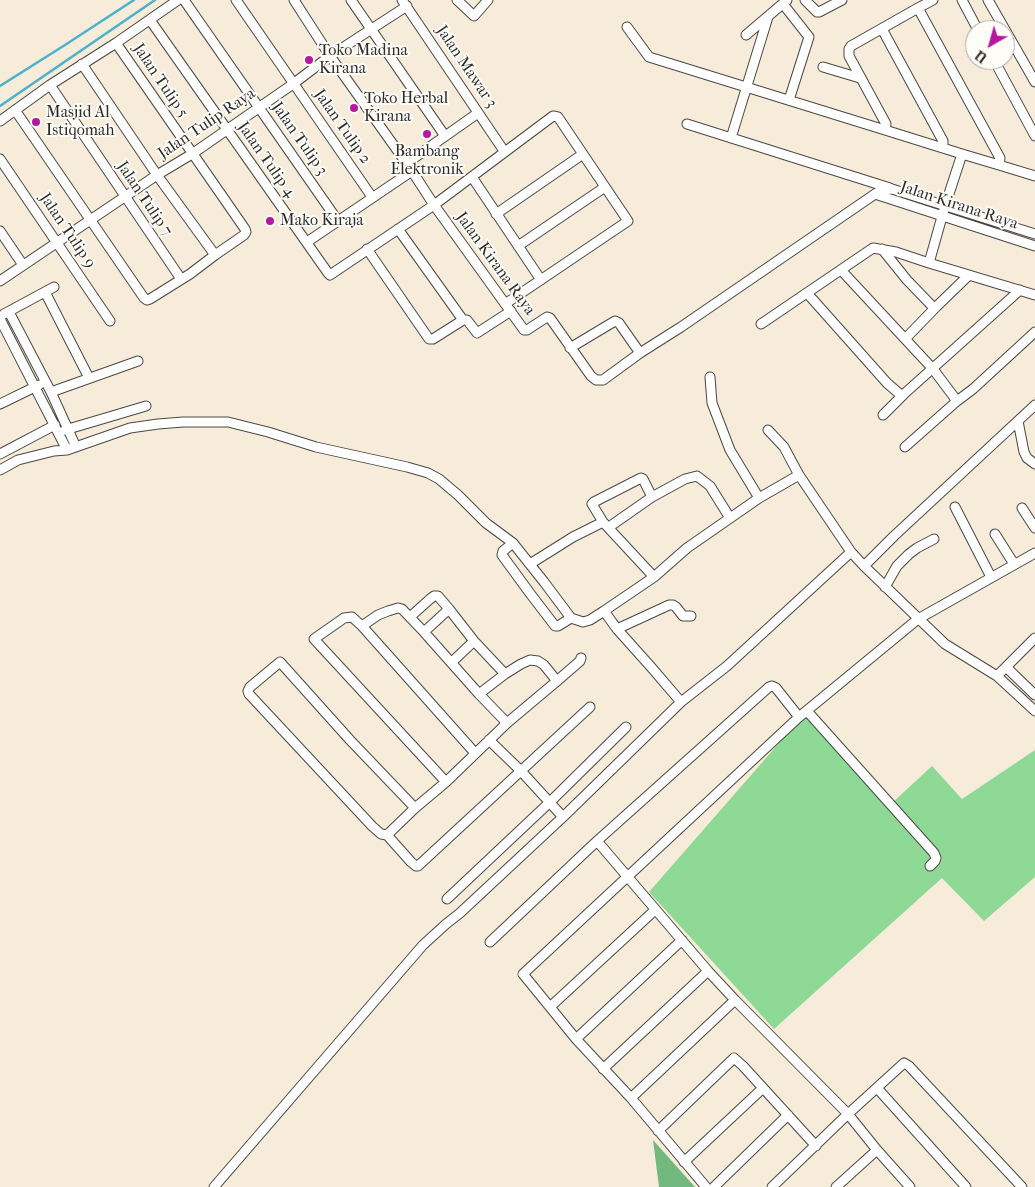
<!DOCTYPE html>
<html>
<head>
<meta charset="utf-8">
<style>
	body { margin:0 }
	#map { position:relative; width:1035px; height:1187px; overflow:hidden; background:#f7ecda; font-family:"IM FELL French Canon",serif }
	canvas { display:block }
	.north { position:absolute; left:965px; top:20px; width:50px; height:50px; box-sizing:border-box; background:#fdfcf7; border:1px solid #a9a8a5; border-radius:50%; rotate:218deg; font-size:14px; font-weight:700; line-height:20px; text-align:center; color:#2b2b2b }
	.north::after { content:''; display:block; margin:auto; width:18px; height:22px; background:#b5179e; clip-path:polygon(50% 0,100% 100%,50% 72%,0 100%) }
</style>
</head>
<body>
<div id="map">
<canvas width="1035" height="1187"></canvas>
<div class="north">U</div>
</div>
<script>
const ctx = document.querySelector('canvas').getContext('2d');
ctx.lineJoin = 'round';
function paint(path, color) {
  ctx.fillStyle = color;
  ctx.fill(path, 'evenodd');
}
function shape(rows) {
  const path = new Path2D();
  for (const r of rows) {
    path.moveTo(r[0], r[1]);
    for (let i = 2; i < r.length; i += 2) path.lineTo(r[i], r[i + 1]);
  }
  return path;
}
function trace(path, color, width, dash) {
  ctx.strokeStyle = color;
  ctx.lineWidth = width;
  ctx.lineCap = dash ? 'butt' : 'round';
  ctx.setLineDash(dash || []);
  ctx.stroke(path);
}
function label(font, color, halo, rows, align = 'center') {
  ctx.font = font + ' "IM FELL French Canon",serif';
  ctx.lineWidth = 4;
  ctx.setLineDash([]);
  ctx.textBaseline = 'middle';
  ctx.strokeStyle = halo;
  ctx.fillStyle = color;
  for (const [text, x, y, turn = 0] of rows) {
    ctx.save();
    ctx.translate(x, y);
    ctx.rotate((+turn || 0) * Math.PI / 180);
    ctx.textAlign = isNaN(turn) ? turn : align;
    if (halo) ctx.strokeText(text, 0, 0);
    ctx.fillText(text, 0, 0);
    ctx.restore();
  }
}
paint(shape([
	[807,711,891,804,932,766,962,799,1035,750,1035,877,984,921,942,878,774,1029,649,892]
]), '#8ed996');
paint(shape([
	[653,1140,695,1187,659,1187]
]), '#72b97f');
trace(shape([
	[0,86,65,45,134,0],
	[0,106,155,0]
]), '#4cb2cb', 2.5);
const minor = shape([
	[184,0,338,221],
	[236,0,372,197],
	[294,0,330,56,412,171,434,205,524,330,527,330,547,317,550,318,591,376,596,380,603,380,640,353,681,327,875,194,882,190,892,189,1035,234],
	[351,0,445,136],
	[402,0,504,151],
	[457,0,474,16,488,0],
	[805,0,817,12,819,12,842,0],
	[962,0,978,30],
	[988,0,1035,82],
	[783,4,809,37,789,100],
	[918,8,933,0],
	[150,20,328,273,330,275,434,205,553,116,558,117,628,221,505,304],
	[627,27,649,57,885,130],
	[882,29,943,141,943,148],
	[746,35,787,0],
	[994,60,1035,136],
	[82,64,157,175,215,255],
	[823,67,860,78],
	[50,85,181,279],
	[15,110,144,298,147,300,150,299,190,274,215,255,244,235,246,232,245,229,116,43],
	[0,121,50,85,116,43,178,0],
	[687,124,890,188],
	[731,138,768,17],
	[0,159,110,321],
	[407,163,478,113],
	[999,165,1000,158,918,8,851,46,849,49,849,56,886,124,885,130,962,154,999,165,1035,176],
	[472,177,541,280],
	[875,194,1035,246],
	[496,214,583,154],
	[398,229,463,320],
	[0,231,23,265],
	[307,242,412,171],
	[518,246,605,187],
	[367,249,429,339,433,339,463,320,467,320,477,333,511,311],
	[882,249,907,280,934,308],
	[929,263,1035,295],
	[841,270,933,369,957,401],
	[0,281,157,175,192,154,293,84,330,56,407,6],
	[45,292,89,378],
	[807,293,887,383,902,396],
	[9,312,51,392,76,447],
	[4,314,54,287],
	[0,319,67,450],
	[761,324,873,248,896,252,929,263,945,206,962,154],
	[905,339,936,307,969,275],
	[570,348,615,321,619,323,640,353],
	[710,377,712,403,730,450,759,498],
	[51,392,138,361],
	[0,404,39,385],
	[883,415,904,394,1020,290],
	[1018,421,1024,452,1027,458,1035,464],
	[65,430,146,406],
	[768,430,784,447,799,475],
	[905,447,957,401,973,389,1035,332],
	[0,454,55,425],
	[0,470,18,460,54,451,67,450,130,428,158,424,183,422,228,422,268,432,316,447,407,467,428,473,439,479,458,495,486,523,513,543,544,582,571,618,583,622,590,620,604,611,654,577,687,548,759,498,799,475,851,552,864,566,945,644,997,676,1035,711],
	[652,497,643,479,641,478,594,502,592,504,603,522,654,577],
	[955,507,991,577],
	[1022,508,1035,528],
	[609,527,652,497,685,479,697,476,710,486,730,518],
	[995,534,1014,564],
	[513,543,503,551,502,555,529,592,555,626,558,626,571,618],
	[530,564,573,537,603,522],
	[864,566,894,536,1035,405],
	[885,587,897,566,909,554,917,548,934,539],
	[604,611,617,629,651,667,681,702],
	[410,617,430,599,434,596,438,596,449,609,474,641,505,674],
	[362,626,475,753],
	[617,629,669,605,673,605,676,607,683,616,691,616],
	[424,632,449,609],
	[452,662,474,641],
	[1006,667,1035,695],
	[997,676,1035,638],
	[557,681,580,661,581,658],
	[807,711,934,853,936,858,935,861,930,866],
	[489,740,521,771,563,817],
	[446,782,314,639,344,618,352,617,362,626,378,615,388,611,398,608,402,609,424,632,479,694,507,723],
	[415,808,350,740,280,662,250,687,248,691,249,694,372,826,381,834,387,835,411,862,416,866,418,866,590,707],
	[387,835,415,808,446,782,507,723,557,681,544,665,538,661,530,660,521,664,505,674,479,694],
	[597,841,708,971,735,1000,848,1114,877,1150,910,1187],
	[447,899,550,802,626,727],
	[490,942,597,841,769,687,772,686,776,688,799,717],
	[550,1007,655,910],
	[576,1039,682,940],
	[603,1069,708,971],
	[877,1088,966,1187],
	[631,1098,735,1000],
	[658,1131,734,1058,743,1066,816,1146],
	[684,1162,763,1088],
	[214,1187,423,945,446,924,460,913,563,817,681,702,727,666,851,552],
	[706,1187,631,1098,576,1039,523,974,799,717,918,619,1035,553],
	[714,1187,788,1115],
	[772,1187,848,1114,904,1063,909,1066,1022,1187],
	[836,1187,877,1150]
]);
trace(minor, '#4a4845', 11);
trace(minor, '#fff', 9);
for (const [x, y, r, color] of [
	[309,60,5,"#b5179e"],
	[354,108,5,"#b5179e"],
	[36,122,5,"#b5179e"],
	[427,134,5,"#b5179e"],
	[270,221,5,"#b5179e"]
]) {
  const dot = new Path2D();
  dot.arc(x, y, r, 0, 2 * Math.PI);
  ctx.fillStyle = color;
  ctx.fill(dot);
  trace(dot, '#fdfcf7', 2);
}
label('16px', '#2b2b2b', '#fdfcf7', [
	["Toko Madina",319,51],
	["Kirana",319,69],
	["Toko Herbal",364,99],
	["Kirana",364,117],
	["Masjid Al",46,113],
	["Istiqomah",46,131],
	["Bambang",427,152,"center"],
	["Elektronik",427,170,"center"],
	["Mako Kiraja",280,221]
], 'left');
label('16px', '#2b2b2b', '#fdfcf7', [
	["Jalan Mawar 3",466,67,56],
	["Jalan Tulip 5",160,81,56],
	["Jalan Tulip Raya",207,124,-34],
	["Jalan Tulip 2",342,127,55],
	["Jalan Tulip 3",299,139,55],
	["Jalan Tulip 4",266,160,55],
	["Jalan Tulip 7",144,199,56],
	["Jalan Kirana Raya",959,206,18],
	["Jalan Tulip 9",67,231,56],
	["Jalan Kirana Raya",495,264,54]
]);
</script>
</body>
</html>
